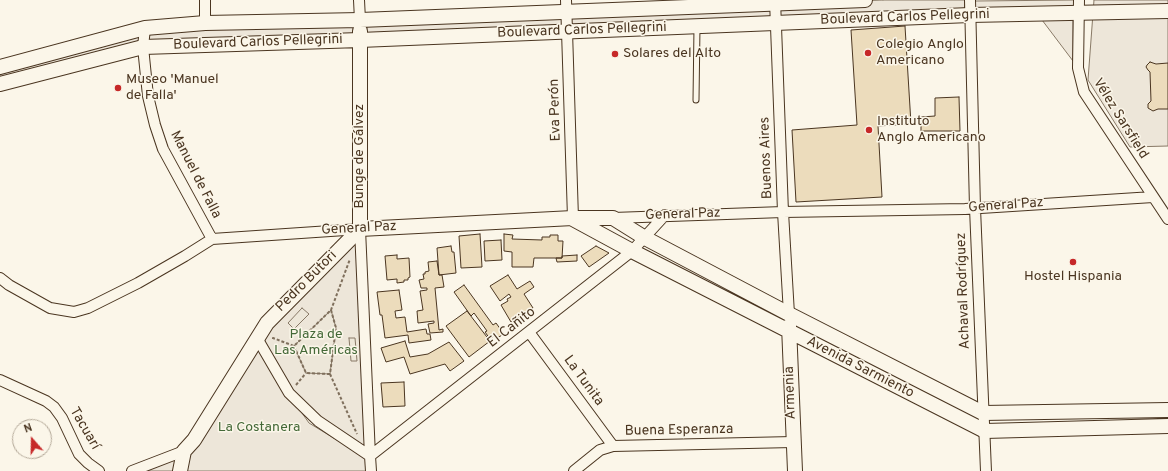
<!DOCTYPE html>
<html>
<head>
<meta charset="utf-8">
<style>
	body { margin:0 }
	#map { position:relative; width:1168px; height:471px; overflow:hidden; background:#fbf6e9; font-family:Overpass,sans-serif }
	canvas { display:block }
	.north { position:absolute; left:12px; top:419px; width:40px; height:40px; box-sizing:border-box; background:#fbf6e9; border:1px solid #b4a999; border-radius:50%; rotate:340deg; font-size:11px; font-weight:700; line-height:16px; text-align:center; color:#4a3520 }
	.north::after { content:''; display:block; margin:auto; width:14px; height:18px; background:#c62828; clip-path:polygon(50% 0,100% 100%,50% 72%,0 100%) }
</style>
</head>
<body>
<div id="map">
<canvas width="1168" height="471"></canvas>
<div class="north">N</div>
</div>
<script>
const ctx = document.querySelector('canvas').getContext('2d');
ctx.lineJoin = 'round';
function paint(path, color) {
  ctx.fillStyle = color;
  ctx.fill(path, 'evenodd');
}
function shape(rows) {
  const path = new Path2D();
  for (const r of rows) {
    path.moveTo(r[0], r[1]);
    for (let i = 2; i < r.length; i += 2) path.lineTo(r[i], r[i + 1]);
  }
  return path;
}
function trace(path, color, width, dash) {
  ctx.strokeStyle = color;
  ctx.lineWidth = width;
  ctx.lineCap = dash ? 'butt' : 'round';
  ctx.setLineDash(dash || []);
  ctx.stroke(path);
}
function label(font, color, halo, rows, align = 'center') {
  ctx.font = font + ' Overpass,sans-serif';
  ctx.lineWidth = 3;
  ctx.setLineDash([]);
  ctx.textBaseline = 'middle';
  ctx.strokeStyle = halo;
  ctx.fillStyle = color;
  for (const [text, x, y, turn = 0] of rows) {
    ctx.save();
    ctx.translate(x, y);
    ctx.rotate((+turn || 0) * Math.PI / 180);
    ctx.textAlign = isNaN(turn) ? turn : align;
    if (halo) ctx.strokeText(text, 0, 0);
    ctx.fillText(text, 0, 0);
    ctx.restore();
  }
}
const green = shape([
	[883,0,965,0,964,13,776,23,777,4,883,0],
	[1075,0,1074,10,975,13,975,1,1075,0],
	[1094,0,1168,0,1168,146,1130,147,1088,80,1094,0],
	[775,4,776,24,143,47,0,84,0,67,145,28,775,4],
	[1073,15,1073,61,1039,16,1073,15],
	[360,229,370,456,288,393,309,423,365,457,370,471,134,471,192,451,257,338,360,229]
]);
paint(green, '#ede6d9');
trace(green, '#887966', 1);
const parking = shape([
	[302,308,309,314,294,329,288,323,302,308],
	[331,310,336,328,330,374,306,373,294,346,331,310],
	[349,338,355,338,357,361,351,361,349,338]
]);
paint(parking, '#ede7d9');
trace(parking, '#887966', 1);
const building = shape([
	[905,26,911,124,878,126,882,197,796,202,792,130,857,125,851,30,905,26],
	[1150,62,1156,64,1168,63,1168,109,1158,109,1153,111,1148,108,1148,104,1151,101,1150,72,1148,70,1146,67,1147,65,1150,62],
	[959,97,960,131,921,131,921,117,935,116,935,98,959,97],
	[480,234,482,267,461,268,459,236,480,234],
	[504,234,513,235,512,239,542,240,542,237,550,237,550,235,558,235,558,241,563,241,562,258,534,258,533,267,512,267,512,252,504,251,504,234],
	[501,240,502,260,485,261,484,241,501,240],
	[451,246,452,252,454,252,456,273,439,275,437,248,451,246],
	[596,246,609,253,589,267,581,256,596,246],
	[397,255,397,259,409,258,410,277,408,278,408,280,404,280,404,282,397,283,397,279,387,280,385,256,397,255],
	[577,255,577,261,557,262,556,258,562,258,562,256,577,255],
	[437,261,439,275,442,275,444,287,435,288,439,330,443,329,443,332,430,333,428,324,434,323,434,321,418,323,417,311,423,310,420,291,427,290,427,288,421,288,419,280,424,279,423,274,425,274,425,272,429,271,428,262,437,261],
	[508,275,517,289,530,281,534,287,524,294,533,308,511,322,501,305,508,301,507,299,511,297,509,294,500,301,490,286,508,275],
	[464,285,493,325,496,323,504,334,497,338,495,335,490,339,485,332,487,331,474,313,471,316,454,292,464,285],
	[399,290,402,310,395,311,396,318,405,317,407,332,426,329,427,334,430,334,431,340,409,343,408,335,385,338,382,315,380,315,377,292,399,290],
	[467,311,490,341,469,357,446,326,467,311],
	[405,341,410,357,428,354,449,342,464,361,450,371,445,364,410,374,404,357,386,362,381,348,405,341],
	[404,382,405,406,383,407,381,383,404,382]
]);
paint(building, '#ecdcbc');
trace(building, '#4a3520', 1);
const lane = shape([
	[696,100,697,27]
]);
const street = shape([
	[205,0,205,23],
	[359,0,360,20],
	[566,0,573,218],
	[775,0,783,212,789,314],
	[970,0,975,208,986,471],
	[1079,0,1078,68,1084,92,1168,219],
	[145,28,143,47,148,96,155,125,163,149,212,239],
	[613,218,783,212,965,209,1153,197],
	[0,278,9,285,50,308,74,312,88,308,138,283,185,256,212,239,360,229,370,456],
	[529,332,613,446],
	[257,338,289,393,318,421,370,456,371,471],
	[0,380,46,401,54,407,62,418,79,454,88,463,99,471],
	[370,456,632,251,665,215],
	[132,471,184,451],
	[574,471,600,450,613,446,793,442]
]);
const secondary = shape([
	[360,31,360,229],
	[0,67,145,28,205,23,360,20,865,0],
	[0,84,143,47,360,40,970,15,1168,11],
	[573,219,632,251,985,431,1168,426],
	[360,229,573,218,613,218,645,238,789,314,983,413,1168,410],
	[789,326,795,471],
	[180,471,184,451,194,440,267,323,360,229]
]);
trace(lane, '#4a3520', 7);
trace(street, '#4a3520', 12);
trace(secondary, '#4a3520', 16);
trace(shape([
	[331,310,336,328,330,374,306,373,294,346,331,310,350,259],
	[273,339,273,338,294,346],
	[330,374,357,434],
	[296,385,306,373]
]), '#7f6f5c', 2, [3, 2]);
trace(lane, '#fbf6e9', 5);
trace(street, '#fbf6e9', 10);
trace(secondary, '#fbf6e9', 14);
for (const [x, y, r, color] of [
	[868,53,4,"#c62828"],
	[615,54,4,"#c62828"],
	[118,88,4,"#c62828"],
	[869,130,4,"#c62828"],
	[1073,262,4,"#c62828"]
]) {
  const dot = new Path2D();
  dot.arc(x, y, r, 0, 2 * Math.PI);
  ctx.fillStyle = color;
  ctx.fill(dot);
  trace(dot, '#fbf6e9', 1.5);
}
label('14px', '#4a3520', '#fbf6e9', [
	["Boulevard Carlos Pellegrini",905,18,-2],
	["Boulevard Carlos Pellegrini",582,31,-2],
	["Boulevard Carlos Pellegrini",258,43,-2],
	["Eva Perón",556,110,-92],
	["Vélez Sarsfield",1120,119,58],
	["Bunge de Gálvez",360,156,-90],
	["Buenos Aires",767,158,-92],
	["Manuel de Falla",195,175,63],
	["General Paz",1006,206,-4],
	["General Paz",683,215,-2],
	["General Paz",359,229,-3],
	["Pedro Butori",307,282,-45],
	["Achaval Rodríguez",964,291,-92],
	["El Cañito",512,328,-38],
	["Avenida Sarmiento",860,368,27],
	["La Tunita",583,381,54],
	["Armenia",791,393,-92],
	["Tacuarí",84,429,60],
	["Buena Esperanza",679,431,-1]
]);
label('14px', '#4a3520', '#fbf6e9', [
	["Colegio Anglo",876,45],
	["Americano",876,61],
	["Solares del Alto",623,54],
	["Museo 'Manuel",126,80],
	["de Falla'",126,96],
	["Instituto",877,122],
	["Anglo Americano",877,138],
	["Hostel Hispania",1073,277,"center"]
], 'left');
label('14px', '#436837', '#fbf6e9', [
	["Plaza de",316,335],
	["Las Américas",316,351],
	["La Costanera",259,428]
]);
</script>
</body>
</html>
